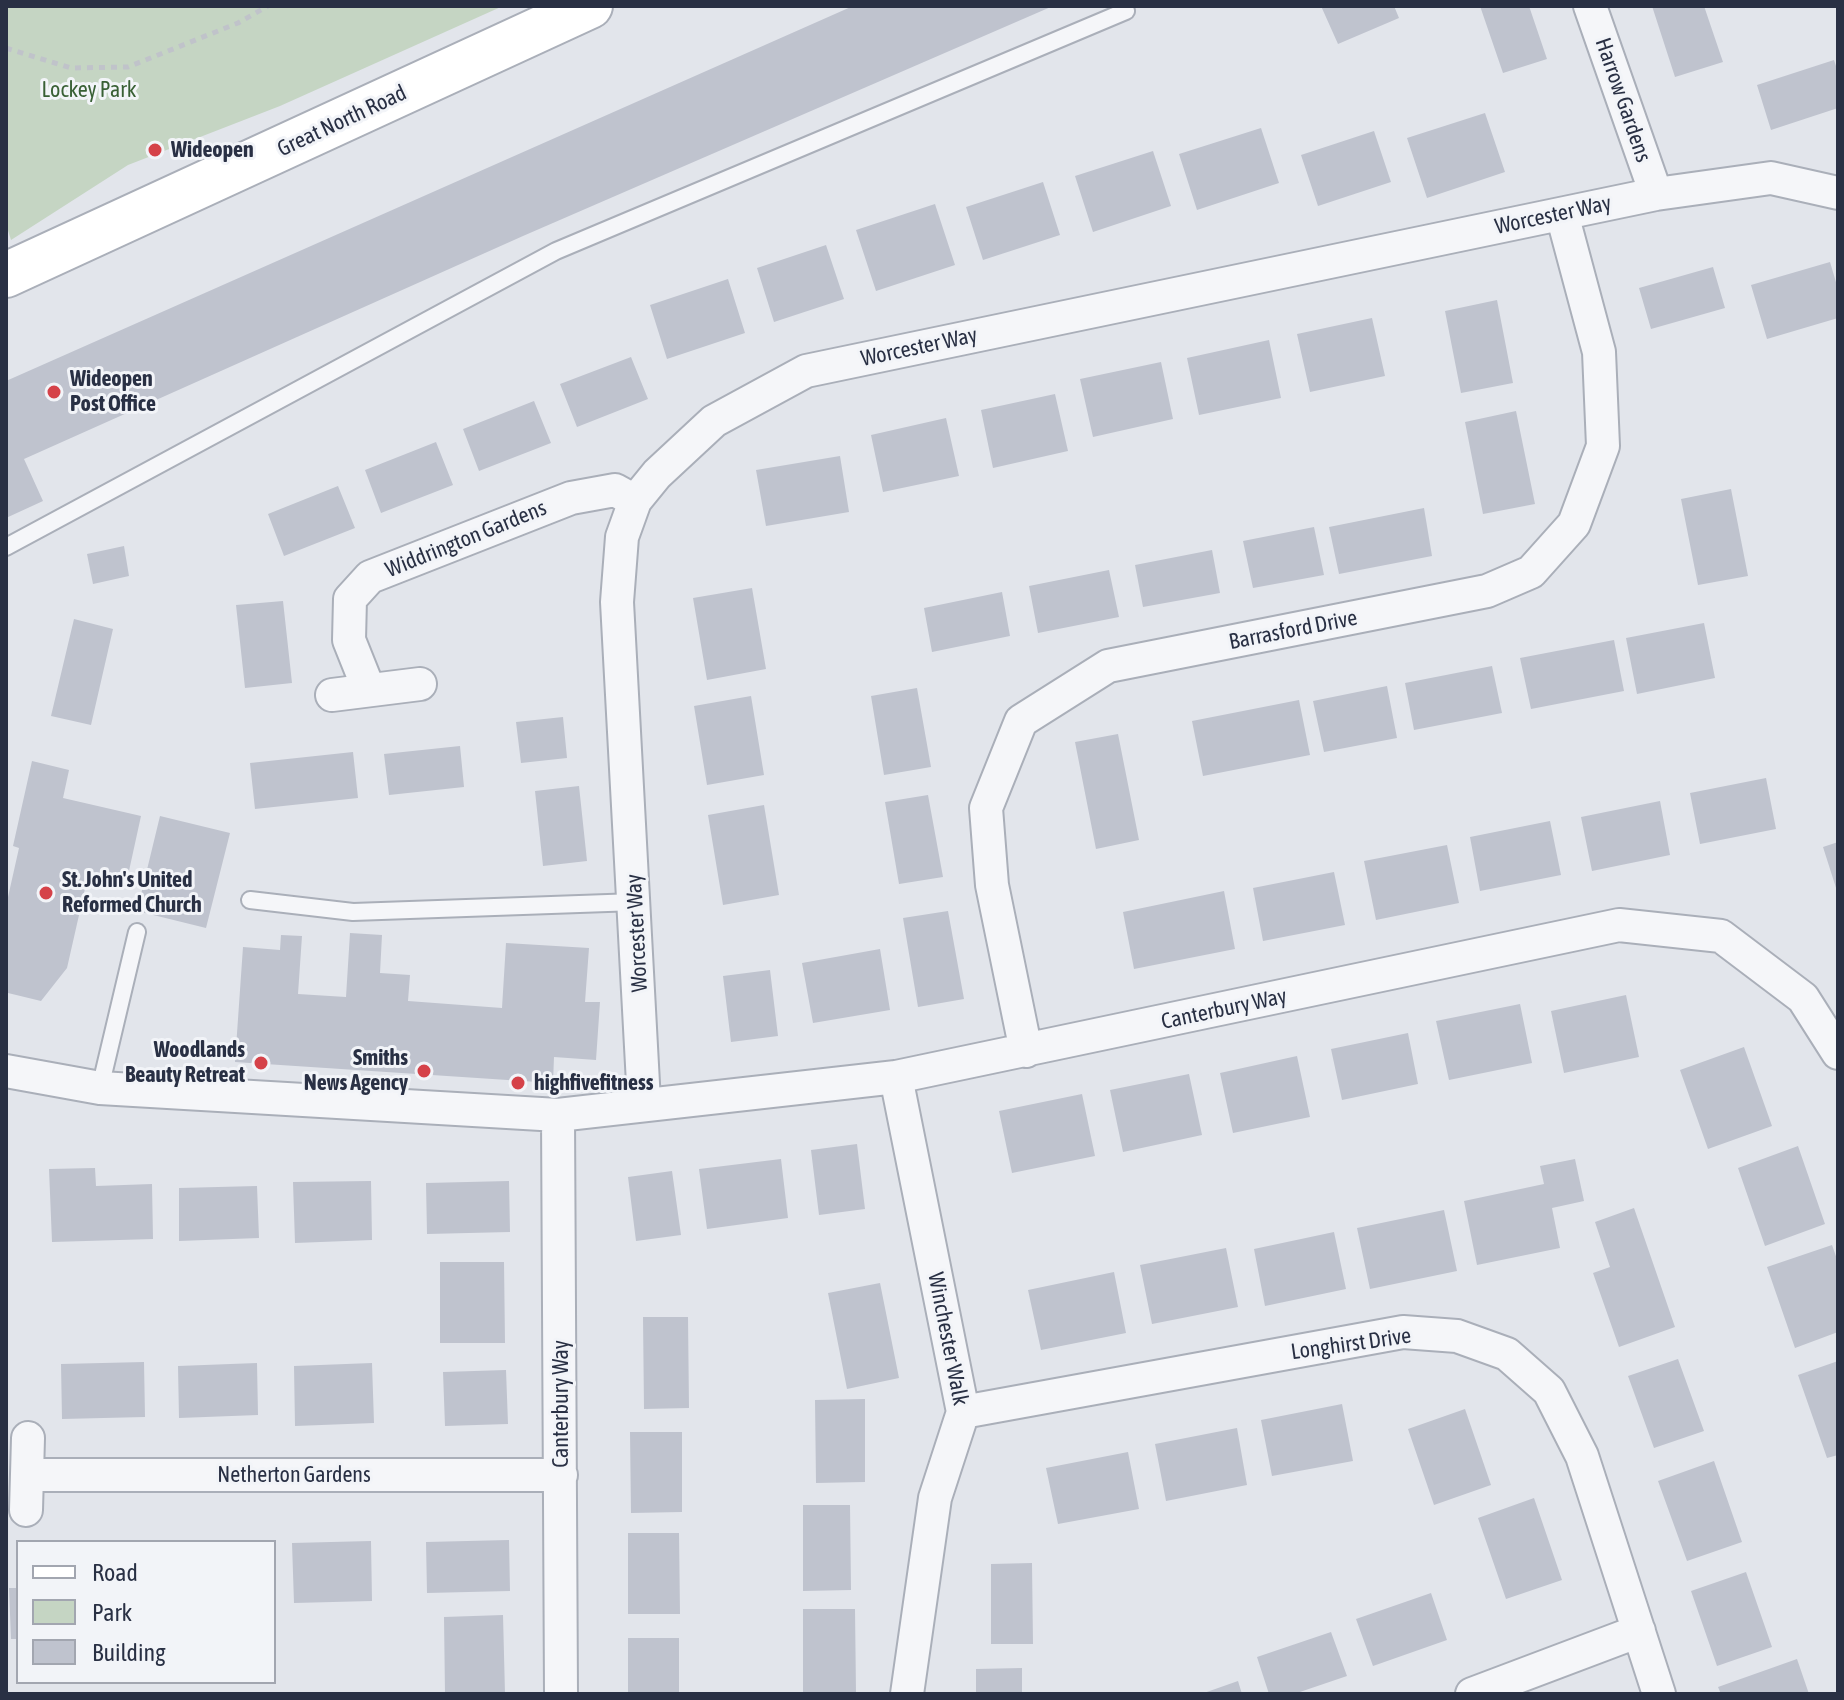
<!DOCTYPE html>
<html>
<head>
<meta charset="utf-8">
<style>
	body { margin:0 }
	#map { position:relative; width:1844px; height:1700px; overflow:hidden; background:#e2e5eb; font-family:"Asap Condensed",sans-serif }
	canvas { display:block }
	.frame { position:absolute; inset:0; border:8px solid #293044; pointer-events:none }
	.legend { position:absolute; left:16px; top:1540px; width:260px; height:144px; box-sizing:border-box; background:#f2f4f8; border:2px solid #a2a6b0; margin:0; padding:10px 14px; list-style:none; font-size:24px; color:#293044 }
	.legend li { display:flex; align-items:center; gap:16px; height:40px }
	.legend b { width:40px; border:2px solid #a2a6b0 }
</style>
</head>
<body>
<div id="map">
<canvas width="1844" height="1700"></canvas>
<div class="frame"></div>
<ul class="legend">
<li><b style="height:10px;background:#fff"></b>Road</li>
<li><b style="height:22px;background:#c5d5c3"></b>Park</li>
<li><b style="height:22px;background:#bfc3ce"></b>Building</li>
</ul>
</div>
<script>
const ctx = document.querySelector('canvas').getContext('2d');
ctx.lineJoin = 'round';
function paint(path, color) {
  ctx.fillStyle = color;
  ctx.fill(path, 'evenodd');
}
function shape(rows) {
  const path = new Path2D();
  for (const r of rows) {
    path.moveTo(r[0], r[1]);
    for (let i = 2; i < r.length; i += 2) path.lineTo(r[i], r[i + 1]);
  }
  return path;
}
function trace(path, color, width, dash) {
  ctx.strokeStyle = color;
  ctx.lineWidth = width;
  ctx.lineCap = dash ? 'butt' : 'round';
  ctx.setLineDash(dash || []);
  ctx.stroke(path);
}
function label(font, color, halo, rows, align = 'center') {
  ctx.font = font + ' "Asap Condensed",sans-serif';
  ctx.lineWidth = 6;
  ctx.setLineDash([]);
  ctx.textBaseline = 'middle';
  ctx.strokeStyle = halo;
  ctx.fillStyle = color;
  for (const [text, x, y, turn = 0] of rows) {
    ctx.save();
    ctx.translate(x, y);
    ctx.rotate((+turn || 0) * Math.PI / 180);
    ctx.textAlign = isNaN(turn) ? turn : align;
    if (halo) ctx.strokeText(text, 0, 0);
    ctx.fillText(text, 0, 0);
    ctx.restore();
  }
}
paint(shape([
	[6,6,503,6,280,106,128,165,11,240,6,224]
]), '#c5d5c3');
paint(shape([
	[853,6,1053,6,523,236,24,459,43,501,6,518,6,381],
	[1321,6,1394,6,1399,18,1338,44],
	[1480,6,1529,6,1547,59,1503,73],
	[1652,6,1704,6,1723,62,1675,77],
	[1834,60,1838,72,1838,108,1771,130,1757,85],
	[1485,113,1505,172,1427,198,1407,138],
	[1261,128,1279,183,1197,210,1179,154],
	[1374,131,1391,182,1318,206,1301,155],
	[1153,151,1171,206,1093,232,1075,176],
	[1043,182,1060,235,983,260,966,207],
	[935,204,955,265,876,291,856,230],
	[826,245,844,299,774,322,757,268],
	[1830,262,1838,289,1838,318,1767,339,1751,285],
	[1713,267,1725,308,1651,329,1639,288],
	[728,279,745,333,667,359,650,305],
	[1497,300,1513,383,1461,393,1445,311],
	[1372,318,1385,376,1310,392,1297,334],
	[1269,340,1281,398,1199,415,1187,358],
	[631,357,648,399,577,427,560,384],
	[1161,362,1173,419,1093,437,1080,379],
	[1055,394,1068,451,993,468,981,410],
	[534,401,551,443,479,471,463,429],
	[1516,411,1535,504,1483,514,1465,422],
	[946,418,959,476,883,492,871,435],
	[436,442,453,485,381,513,365,470],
	[840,456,849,512,766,526,756,470],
	[338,486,355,528,284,556,268,514],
	[1731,489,1748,576,1698,585,1681,499],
	[1424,508,1432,556,1339,574,1329,527],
	[1314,527,1324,575,1253,588,1243,541],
	[124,546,129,576,93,584,87,554],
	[1212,550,1220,593,1143,607,1135,565],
	[1109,570,1119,617,1038,633,1029,586],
	[752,588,766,669,707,680,693,598],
	[1002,592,1010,636,932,652,924,608],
	[283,601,292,683,245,688,236,605],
	[74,619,113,629,91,725,51,716],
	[1704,623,1715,678,1637,694,1626,638],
	[1614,640,1624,691,1531,709,1520,658],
	[1492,666,1502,713,1414,730,1405,683],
	[1387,686,1397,738,1324,752,1313,701],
	[917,688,931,767,884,775,871,696],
	[751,696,764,775,707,785,694,706],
	[1299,700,1310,755,1203,776,1192,721],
	[563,717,567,758,521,763,516,722],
	[1118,734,1139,840,1096,849,1075,742],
	[460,746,464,787,389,795,384,754],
	[353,752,358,798,255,809,250,763],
	[32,761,69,770,63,798,141,816,127,880,89,871,67,968,41,1001,8,993,6,986,6,906,19,848,13,846],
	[1766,778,1776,829,1700,844,1690,793],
	[579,786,587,861,543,866,535,791],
	[928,795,943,877,899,884,885,802],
	[1660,801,1670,855,1592,871,1581,817],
	[764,805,779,895,723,905,708,815],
	[160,816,230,833,206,928,137,911],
	[1550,821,1561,875,1480,891,1470,837],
	[1838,842,1838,891,1837,891,1823,847],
	[1447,845,1459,903,1376,920,1364,861],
	[1334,872,1345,925,1263,941,1253,888],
	[1224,891,1235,949,1134,969,1123,912],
	[948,911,964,999,918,1007,903,918],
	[350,933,382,935,380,973,410,975,408,1001,502,1008,506,943,589,948,585,1002,600,1002,596,1060,554,1057,553,1083,235,1062,243,947,280,950,281,935,302,936,298,994,346,997],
	[880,949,890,1010,813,1023,802,963],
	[770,970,778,1036,731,1042,723,976],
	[1626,995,1639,1057,1564,1073,1551,1011],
	[1520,1004,1532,1063,1449,1080,1436,1021],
	[1408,1033,1418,1084,1342,1100,1331,1049],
	[1744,1047,1772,1126,1708,1149,1680,1070],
	[1297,1056,1310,1117,1233,1133,1220,1073],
	[1189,1074,1202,1135,1123,1152,1110,1090],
	[1082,1094,1095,1156,1012,1173,999,1111],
	[857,1144,865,1209,819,1215,811,1150],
	[1798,1146,1825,1224,1765,1246,1738,1168],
	[781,1159,788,1218,707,1229,699,1169],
	[1575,1159,1584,1201,1552,1208,1560,1248,1477,1265,1464,1201,1544,1184,1540,1166],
	[95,1168,96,1186,152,1184,153,1239,52,1242,49,1169],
	[672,1171,681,1235,636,1241,628,1177],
	[371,1181,372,1240,295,1243,293,1182],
	[509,1181,510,1232,427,1234,426,1183],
	[257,1186,259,1238,179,1241,179,1188],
	[1634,1208,1675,1327,1619,1347,1593,1273,1610,1267,1595,1222],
	[1444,1210,1457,1271,1370,1289,1357,1228],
	[1334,1232,1346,1289,1265,1306,1254,1249],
	[1832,1245,1838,1262,1838,1332,1795,1348,1767,1267],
	[1226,1248,1238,1307,1152,1324,1140,1265],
	[440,1262,504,1262,505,1343,440,1343],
	[1114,1272,1126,1333,1041,1350,1028,1290],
	[880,1283,899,1378,847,1389,828,1293],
	[643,1317,688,1317,689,1408,644,1409],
	[1678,1359,1704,1431,1654,1448,1628,1376],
	[1838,1361,1838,1455,1827,1458,1798,1375],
	[144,1362,145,1417,62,1419,61,1364],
	[257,1363,258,1415,179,1418,178,1366],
	[372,1363,374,1423,295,1426,294,1366],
	[506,1370,508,1424,445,1426,443,1372],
	[865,1399,865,1482,816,1483,815,1400],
	[1342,1404,1353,1461,1272,1476,1261,1420],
	[1465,1409,1491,1485,1434,1505,1408,1429],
	[1237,1428,1247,1485,1166,1501,1155,1444],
	[630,1432,682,1432,682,1512,631,1513],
	[1128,1452,1139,1509,1058,1524,1046,1468],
	[1714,1461,1742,1542,1687,1561,1658,1481],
	[1534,1498,1562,1580,1506,1599,1478,1518],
	[803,1505,850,1505,851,1590,803,1591],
	[628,1533,679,1533,680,1614,628,1614],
	[509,1540,510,1591,427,1593,426,1542],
	[371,1541,372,1601,294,1603,292,1543],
	[1032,1563,1033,1644,991,1644,991,1564],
	[1746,1572,1772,1647,1717,1666,1691,1591],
	[9,1588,18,1588,18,1639,11,1639],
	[1431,1593,1447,1640,1373,1666,1356,1619],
	[803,1609,855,1609,856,1694,803,1694],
	[503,1615,505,1694,445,1694,444,1617],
	[1331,1632,1347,1676,1294,1694,1269,1694,1257,1657],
	[628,1638,679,1638,679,1694,628,1694],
	[1797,1659,1809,1694,1721,1694,1718,1687],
	[1022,1668,1022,1694,976,1694,976,1669],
	[1238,1681,1242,1694,1201,1694]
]), '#bfc3ce');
const service = shape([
	[6,547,556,251,1126,11],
	[250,900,353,912,636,902],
	[100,1088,137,932]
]);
const minor = shape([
	[1590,6,1656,194],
	[369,690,349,640,350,599,370,577,571,498,615,490,635,501],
	[332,695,420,684],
	[1026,1051,992,885,986,808,1021,721,1108,666,1487,591,1531,572,1574,524,1603,446,1599,352,1562,214],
	[6,1071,100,1088,558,1115,896,1077,1619,925,1721,936,1803,998,1838,1053],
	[896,1077,963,1412,935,1498,907,1694],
	[644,1102,617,602,622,537,635,501,657,474,714,421,806,371,1656,194,1771,178,1838,193],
	[558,1115,561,1694],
	[963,1412,1403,1332,1457,1336,1507,1354,1549,1391,1582,1456,1659,1694],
	[27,1475,561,1475],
	[26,1510,28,1438],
	[1472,1694,1639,1631]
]);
const secondary = shape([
	[6,275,590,6]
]);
trace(service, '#aaafb9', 20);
trace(minor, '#aaafb9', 36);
trace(secondary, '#aaafb9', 48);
trace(shape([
	[6,48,71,68,128,67,238,23,268,6]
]), '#c0c3ca', 5, [6, 6]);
trace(service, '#f5f6f9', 16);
trace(minor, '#f5f6f9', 32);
trace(secondary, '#fff', 44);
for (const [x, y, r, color] of [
	[155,150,8,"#d54249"],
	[54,392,8,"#d54249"],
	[46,893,8,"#d54249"],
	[261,1063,8,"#d54249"],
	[424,1071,8,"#d54249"],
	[518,1083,8,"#d54249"]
]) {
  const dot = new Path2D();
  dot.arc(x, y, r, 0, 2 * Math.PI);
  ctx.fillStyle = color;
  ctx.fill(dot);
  trace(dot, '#f2f4f8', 3);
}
label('22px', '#396035', '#f2f4f8', [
	["Lockey Park",89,90]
]);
label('22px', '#293044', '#f2f4f8', [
	["Harrow Gardens",1623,100,71],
	["Great North Road",342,121,-25],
	["Worcester Way",1553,215,-12],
	["Worcester Way",919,347,-12],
	["Widdrington Gardens",466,539,-22],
	["Barrasford Drive",1293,630,-11],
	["Worcester Way",637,933,-93],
	["Canterbury Way",1224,1009,-12],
	["Winchester Walk",948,1339,79],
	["Longhirst Drive",1351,1344,-8],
	["Canterbury Way",561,1404,-90],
	["Netherton Gardens",294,1475]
]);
label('bold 22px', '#293044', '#f2f4f8', [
	["Wideopen",171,150],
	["Wideopen",70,379],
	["Post Office",70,404],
	["St. John's United",62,880],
	["Reformed Church",62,905],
	["Woodlands",245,1050,"right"],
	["Beauty Retreat",245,1075,"right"],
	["Smiths",408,1058,"right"],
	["News Agency",408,1083,"right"],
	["highfivefitness",534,1083]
], 'left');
</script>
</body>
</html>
